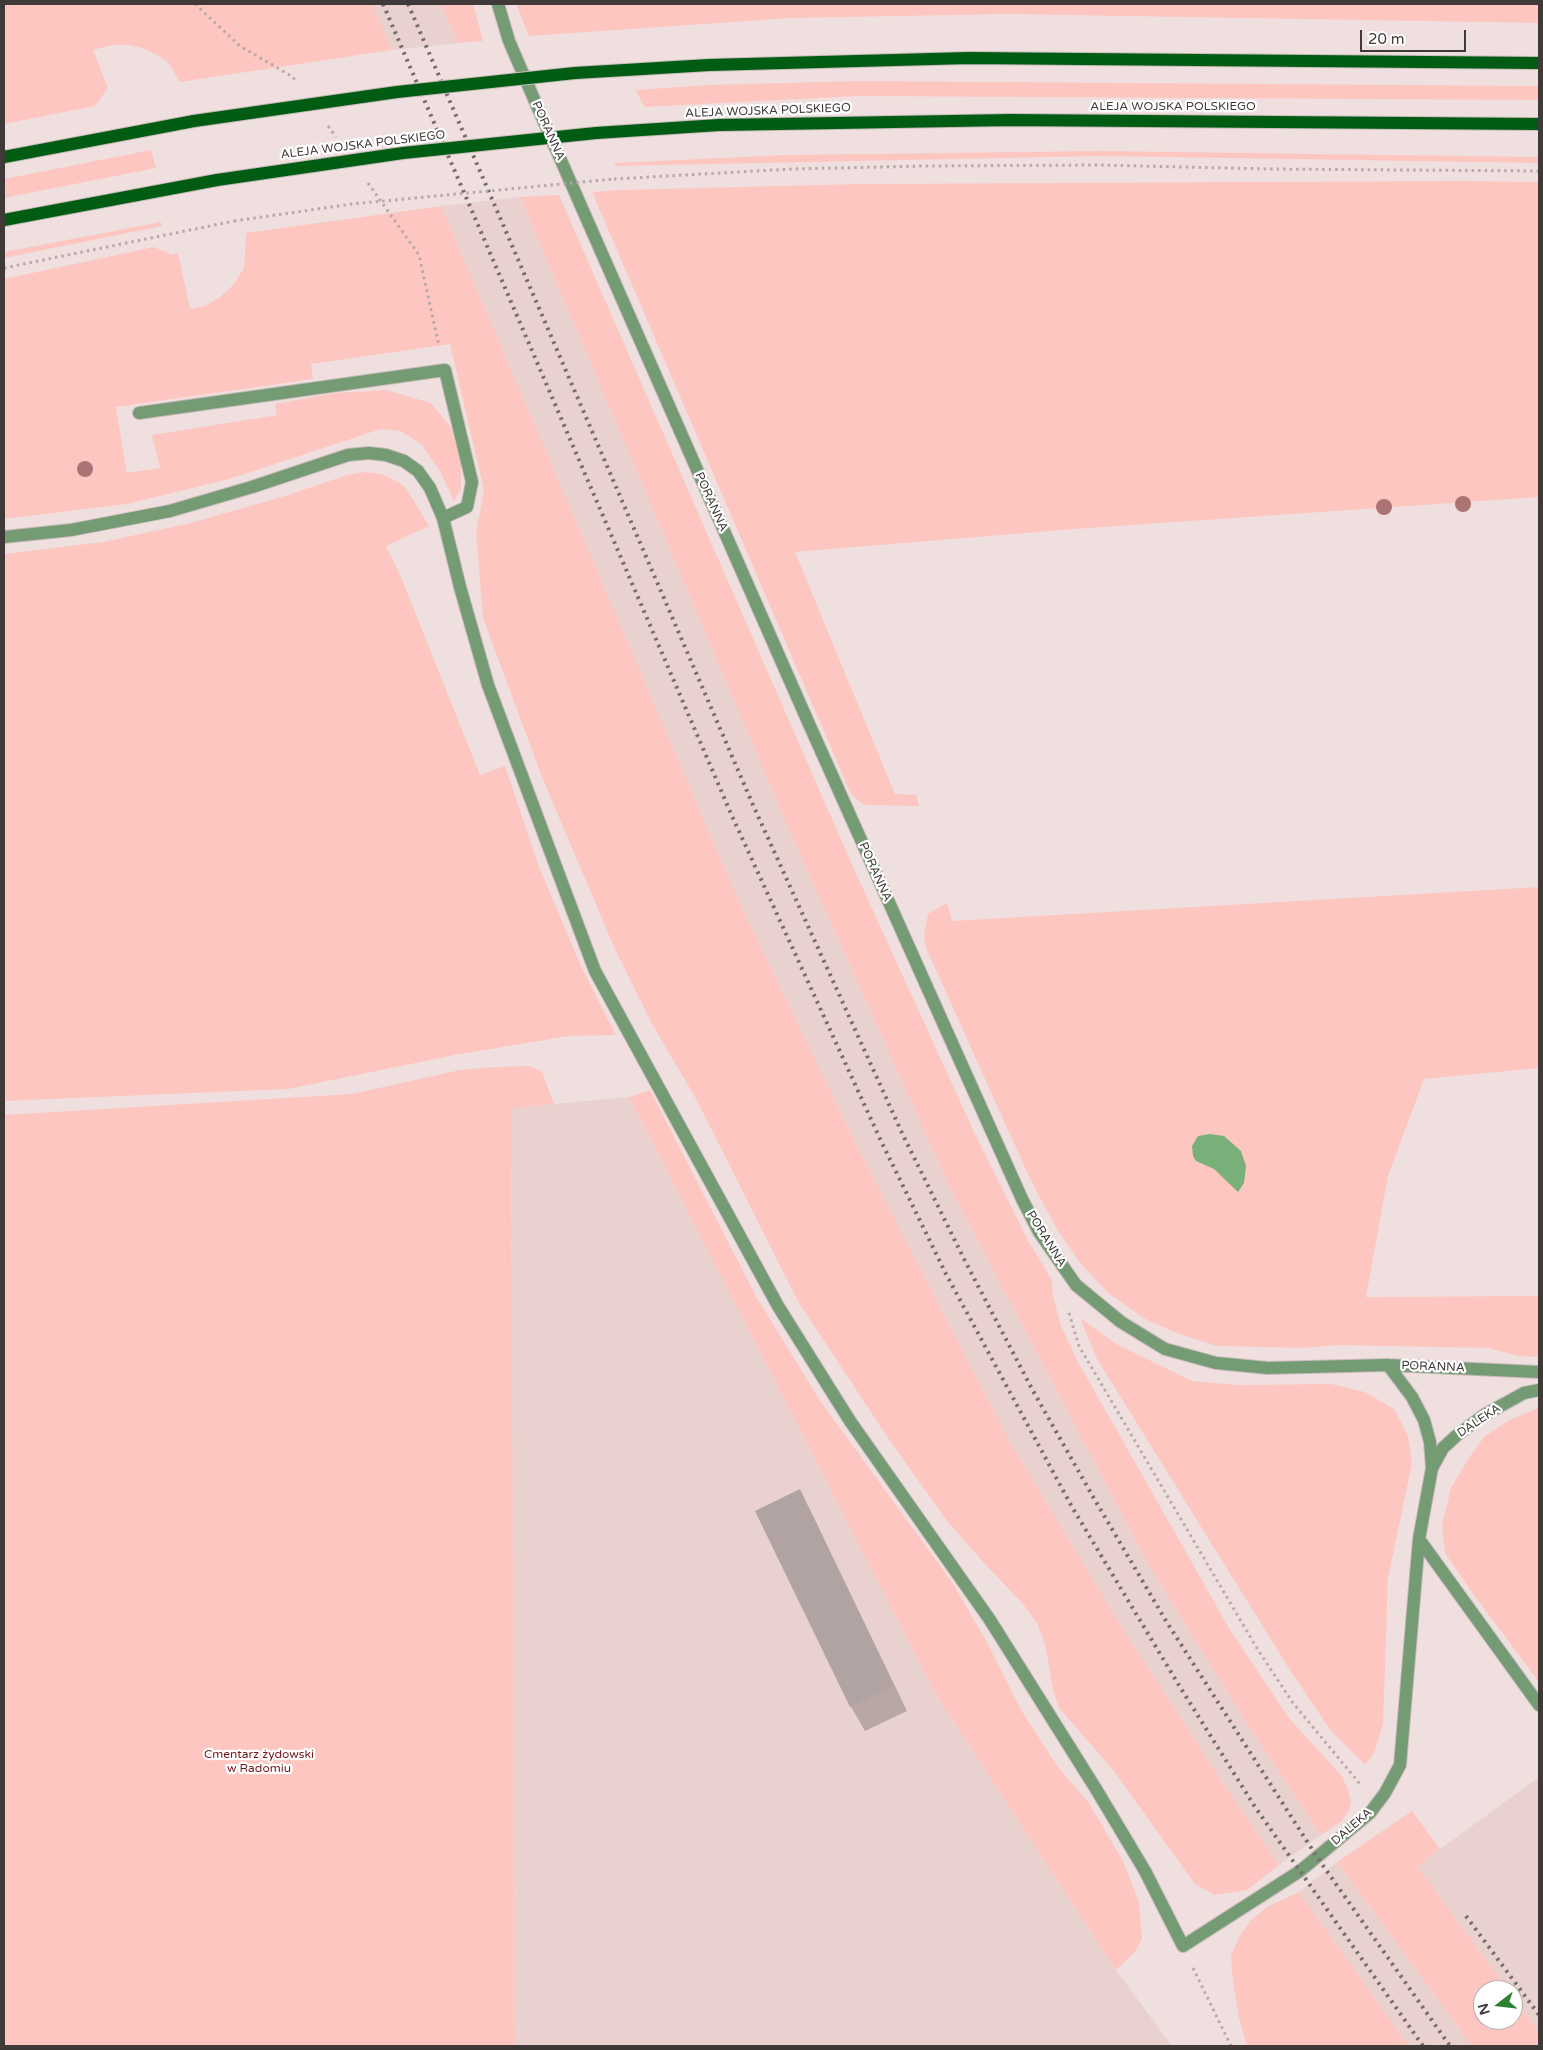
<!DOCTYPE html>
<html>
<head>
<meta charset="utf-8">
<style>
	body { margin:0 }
	#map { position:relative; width:1543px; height:2050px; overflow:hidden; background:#efe0df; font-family:"Varela Round",sans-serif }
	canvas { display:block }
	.frame { position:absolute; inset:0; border:5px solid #3f3938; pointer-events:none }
	.north { position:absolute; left:1473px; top:1980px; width:50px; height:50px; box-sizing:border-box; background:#fff; border:1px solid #b2b0af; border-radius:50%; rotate:254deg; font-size:14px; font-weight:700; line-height:20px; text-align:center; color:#3f3938 }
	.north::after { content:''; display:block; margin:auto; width:18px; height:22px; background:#2b8332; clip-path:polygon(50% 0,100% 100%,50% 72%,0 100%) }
	.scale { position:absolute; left:1360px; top:30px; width:106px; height:22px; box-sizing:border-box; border:2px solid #3f3938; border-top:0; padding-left:6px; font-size:15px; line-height:18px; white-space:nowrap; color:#3f3938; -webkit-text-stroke:4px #fff; paint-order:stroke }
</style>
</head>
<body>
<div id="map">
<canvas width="1543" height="2050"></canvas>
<div class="frame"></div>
<div class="north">N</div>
<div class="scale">20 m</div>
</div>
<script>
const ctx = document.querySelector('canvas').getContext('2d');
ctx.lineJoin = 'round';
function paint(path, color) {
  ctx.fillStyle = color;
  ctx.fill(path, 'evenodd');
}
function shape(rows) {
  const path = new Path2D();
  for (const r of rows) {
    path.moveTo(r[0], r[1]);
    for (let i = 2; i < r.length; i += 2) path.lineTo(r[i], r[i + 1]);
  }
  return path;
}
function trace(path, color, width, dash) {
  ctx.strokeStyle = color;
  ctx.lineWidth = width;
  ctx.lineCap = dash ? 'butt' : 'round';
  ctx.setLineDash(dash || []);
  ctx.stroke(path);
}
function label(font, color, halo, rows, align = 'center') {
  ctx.font = font + ' "Varela Round",sans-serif';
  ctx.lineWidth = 4.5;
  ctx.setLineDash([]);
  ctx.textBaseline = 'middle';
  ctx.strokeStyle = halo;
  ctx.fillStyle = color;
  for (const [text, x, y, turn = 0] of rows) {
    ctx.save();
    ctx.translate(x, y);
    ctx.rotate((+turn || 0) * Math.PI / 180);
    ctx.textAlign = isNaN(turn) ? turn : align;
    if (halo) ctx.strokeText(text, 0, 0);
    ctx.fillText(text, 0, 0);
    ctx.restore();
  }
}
paint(shape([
	[372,4,440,4,458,43,392,50],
	[520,197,790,832,949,1186,1147,1562,1244,1719,1321,1835,1279,1865,1221,1780,1121,1626,1009,1440,856,1144,735,893,441,206],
	[629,1097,936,1695,1116,1970,1172,2046,515,2046,511,1108],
	[1539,1777,1539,2032,1513,1997,1513,1990,1508,1990,1417,1866],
	[1337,1862,1472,2046,1409,2046,1299,1892]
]), '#e8d1cf');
paint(shape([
	[4,4,372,4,392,50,180,82,169,63,157,55,142,48,129,45,113,45,93,50,108,88,95,106,4,124],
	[440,4,473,4,483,41,458,43],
	[516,4,1539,4,1539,23,1007,14,792,18,529,36],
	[859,81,1539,86,1539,100,857,96,644,107,636,90,708,85],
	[151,150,156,168,4,198,4,179],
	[1100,151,1539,157,1539,163,1100,156,616,166,614,163,785,155],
	[1463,181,1539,182,1539,497,1074,529,795,552,895,794,916,795,919,806,864,805,851,794,592,192,618,190,861,184],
	[559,195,854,869,976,1136,1029,1242,1052,1280,1053,1296,1061,1326,1077,1360,1229,1628,1289,1718,1341,1775,1348,1789,1351,1802,1349,1810,1342,1821,1321,1835,1244,1719,1147,1562,949,1186,790,832,520,197],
	[441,206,735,893,856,1144,1009,1440,1121,1626,1221,1780,1279,1865,1247,1890,1215,1895,1195,1884,1113,1770,1059,1708,1053,1689,1045,1644,1037,1623,1023,1604,984,1563,947,1521,888,1438,799,1303,695,1097,652,1024,614,947,542,777,483,618,476,533,484,490,450,344,311,364,313,379,116,407,127,473,160,468,152,435,277,415,275,404,336,393,386,390,431,403,451,427,461,462,461,489,454,501,441,473,422,445,401,431,381,429,229,479,127,504,4,519,4,279,154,247,172,255,178,253,190,309,205,306,219,298,233,285,244,268,246,233],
	[161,222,162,226,4,258,4,252],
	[365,472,382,474,398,482,406,488,429,526,386,546,401,577,480,775,505,766,539,867,581,966,616,1035,569,1036,455,1055,288,1089,4,1101,4,554,103,542,191,523,285,496,347,475],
	[1539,887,1539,1068,1424,1079,1388,1176,1366,1297,1539,1296,1539,1357,1519,1356,1488,1348,1337,1345,1304,1348,1216,1346,1174,1332,1145,1319,1108,1293,1081,1264,1058,1231,1030,1179,926,948,924,936,928,914,947,903,952,921],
	[530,1066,542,1072,554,1104,511,1109,515,2046,4,2046,4,1115,352,1094,460,1070,494,1067],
	[650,1090,757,1298,821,1402,954,1585,988,1644,1021,1710,1058,1767,1089,1803,1123,1861,1139,1902,1142,1939,1135,1952,1116,1970,936,1695,629,1097],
	[1080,1318,1118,1345,1192,1381,1238,1385,1331,1384,1365,1392,1394,1409,1408,1436,1412,1463,1388,1578,1383,1724,1374,1753,1365,1765,1331,1731,1288,1667,1097,1359],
	[1539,1408,1539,1682,1474,1595,1445,1553,1442,1525,1451,1488,1468,1459,1484,1437,1509,1420],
	[1412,1811,1440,1849,1417,1866,1508,1990,1483,1990,1483,2020,1513,2020,1513,1997,1539,2032,1539,2046,1472,2046,1337,1862],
	[1299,1892,1409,2046,1247,2046,1239,2018,1233,1982,1231,1955,1241,1934,1252,1919,1267,1907]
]), '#fec6c1');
paint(shape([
	[1210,1134,1224,1136,1241,1151,1246,1166,1244,1183,1238,1192,1214,1169,1196,1161,1193,1156,1192,1146,1198,1136]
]), '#79af79');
paint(shape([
	[799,1491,813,1516,907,1711,865,1731,851,1707,756,1512]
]), '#0003');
paint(shape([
	[800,1489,894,1686,850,1707,755,1511]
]), '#b1a3a2');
const minor = shape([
	[498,4,509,41,537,106,809,724,1022,1199,1039,1232,1076,1285,1121,1322,1165,1349,1216,1363,1268,1368,1388,1365,1539,1372],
	[139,413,445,370,472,482,467,507,443,518],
	[4,537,71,530,170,511,252,487,348,455,369,453,386,455,404,461,418,471,430,488,443,518,460,587,488,685,595,971,778,1306,850,1421,990,1620,1096,1789,1145,1871,1183,1946,1300,1871,1370,1813,1385,1793,1400,1765,1419,1539,1432,1468,1443,1448,1456,1436,1484,1415,1524,1393,1539,1390],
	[1388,1365,1412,1397,1424,1420,1430,1442,1432,1468],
	[1419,1539,1539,1705]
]);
const major = shape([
	[575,73,709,65,969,58,1539,63],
	[596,133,719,125,1010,120,1539,124],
	[4,157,194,121],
	[4,220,217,180]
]);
trace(minor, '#c8bbba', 14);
trace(major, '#c8bbba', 14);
trace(shape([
	[195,4,240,46,293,77,296,82],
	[328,126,336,137],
	[614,179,792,169,924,166,1097,165,1270,169,1539,171],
	[368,183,419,255,439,346],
	[4,268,234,221],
	[1069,1313,1079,1346,1258,1650,1293,1703,1360,1784],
	[1193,1968,1231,2046]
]), '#b6aaa9', 3, [2.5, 4]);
trace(minor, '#759b75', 12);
trace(major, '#005c12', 12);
trace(shape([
	[383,4,732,816,881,1141,946,1274,1072,1507,1180,1687,1255,1807,1423,2046],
	[408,4,753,805,902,1133,965,1261,1032,1389,1092,1495,1166,1621,1317,1857,1450,2046],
	[1466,1916,1539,2015]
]), '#756c6b', 4, [2.5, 5]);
const majorBridge = shape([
	[194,121,397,92,575,73],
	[217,180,403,153,596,133]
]);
trace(majorBridge, '#c8bbba', 14, []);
trace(shape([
	[234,221,352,204,614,179]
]), '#b6aaa9', 3, [2.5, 4]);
trace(majorBridge, '#005c12', 12);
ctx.fillStyle = '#ac7374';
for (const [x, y] of [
	[85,469],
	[1463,504],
	[1384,507]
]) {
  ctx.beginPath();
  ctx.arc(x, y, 8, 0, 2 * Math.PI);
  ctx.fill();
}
label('12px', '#3f3938', '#fff', [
	["ALEJA WOJSKA POLSKIEGO",1173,107],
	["ALEJA WOJSKA POLSKIEGO",768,111,-2],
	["PORANNA",548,131,66],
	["ALEJA WOJSKA POLSKIEGO",363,145,-7],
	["PORANNA",711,502,66],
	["PORANNA",875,872,66],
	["PORANNA",1046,1239,58],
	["PORANNA",1433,1367,2],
	["DALEKA",1479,1421,-34],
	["DALEKA",1352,1827,-41]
]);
label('12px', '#751a1d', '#fff', [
	["Cmentarz żydowski",259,1755],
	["w Radomiu",259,1769]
]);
</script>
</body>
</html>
